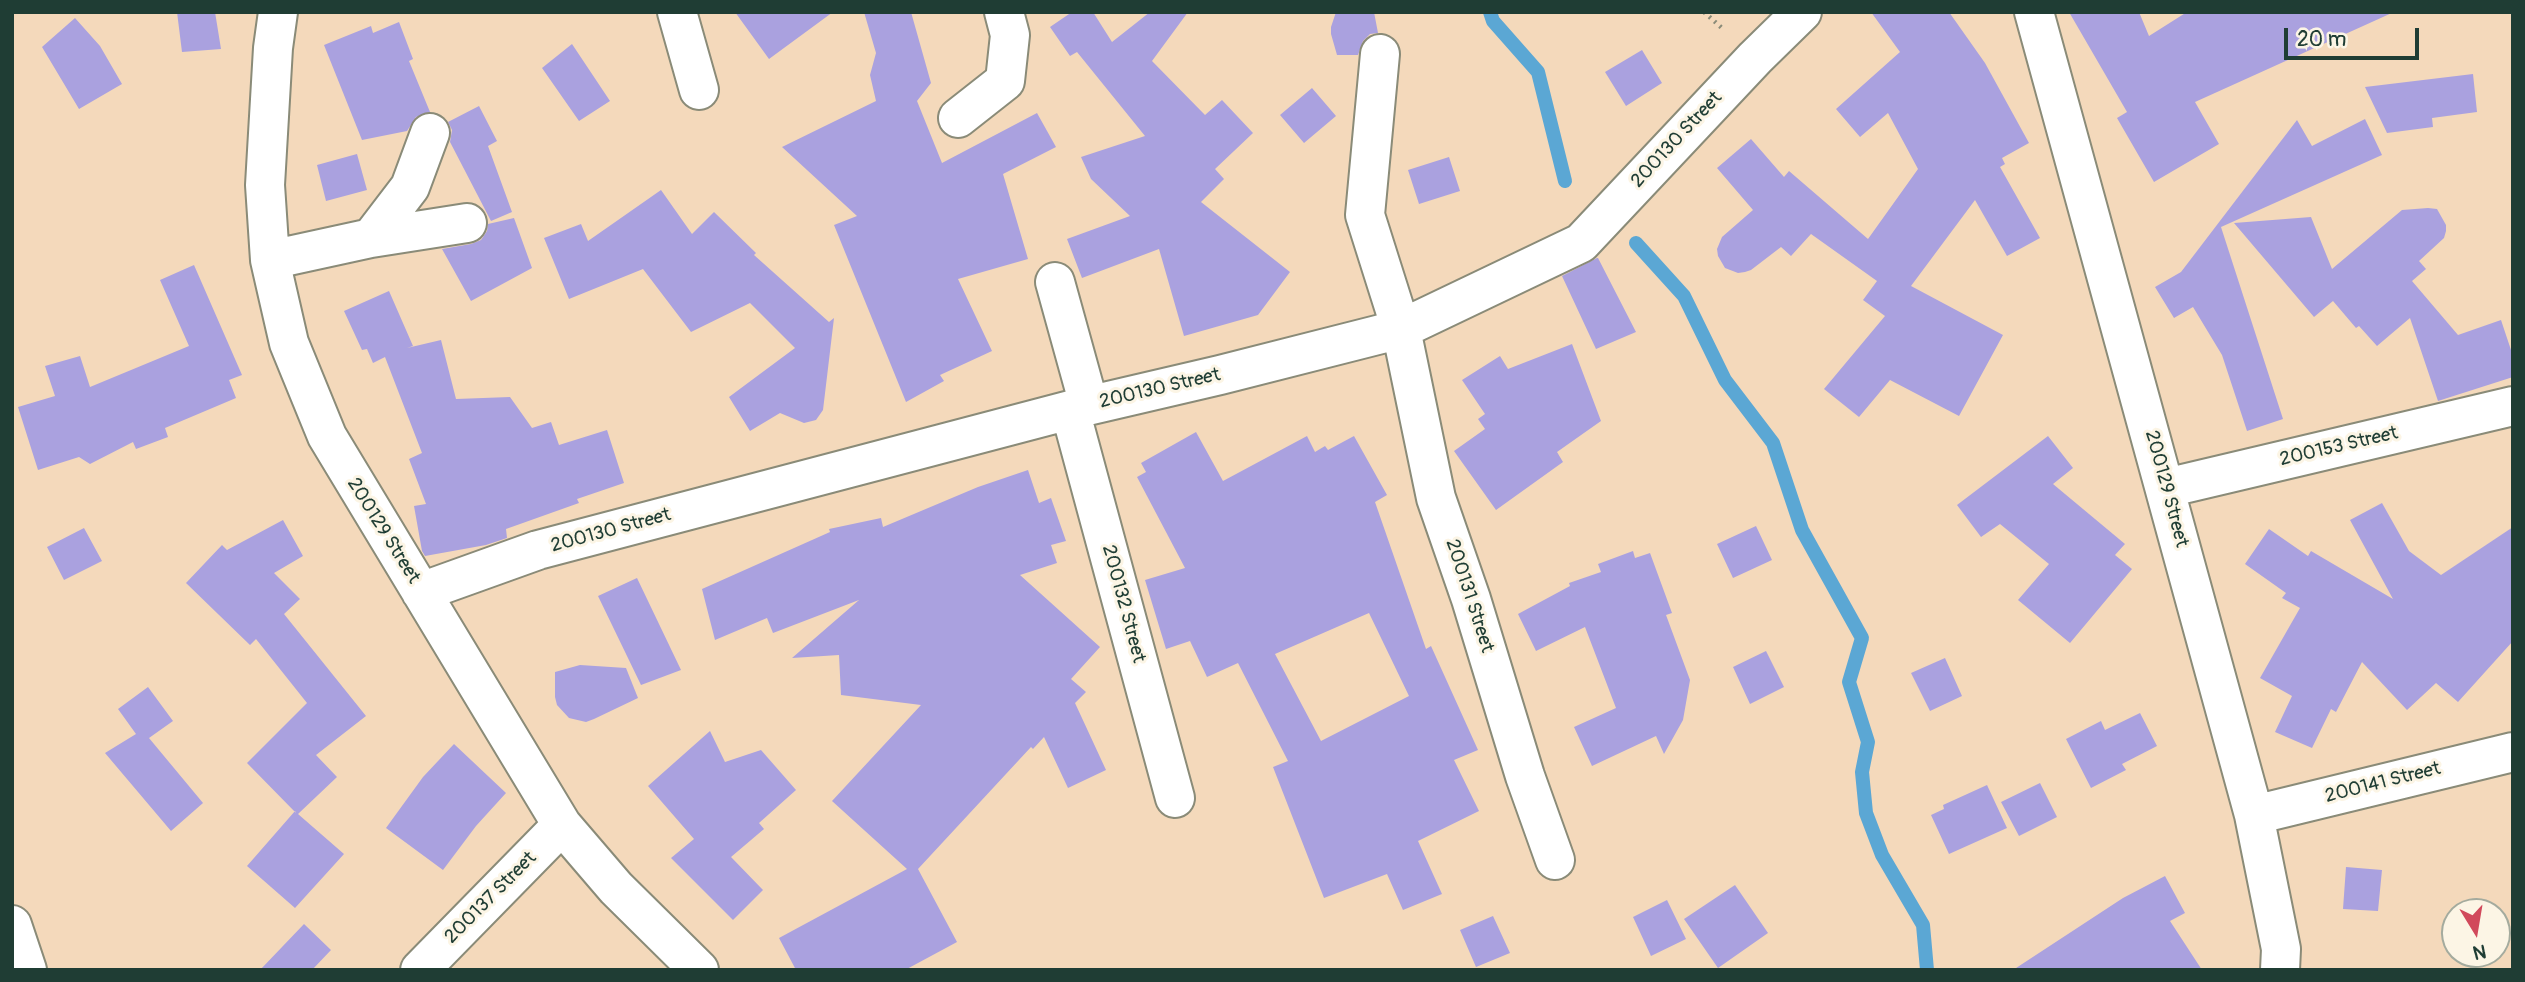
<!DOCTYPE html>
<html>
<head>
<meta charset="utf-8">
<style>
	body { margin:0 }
	#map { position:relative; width:2525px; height:982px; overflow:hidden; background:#f4d9bb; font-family:Pangolin,sans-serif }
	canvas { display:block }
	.frame { position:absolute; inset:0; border:14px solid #1f3d34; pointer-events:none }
	.north { position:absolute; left:2441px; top:898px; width:70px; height:70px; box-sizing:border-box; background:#fcf5e5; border:2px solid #a4ab9e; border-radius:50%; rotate:169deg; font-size:19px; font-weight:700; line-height:28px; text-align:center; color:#1f3d34 }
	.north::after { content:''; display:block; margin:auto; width:24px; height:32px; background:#d1495b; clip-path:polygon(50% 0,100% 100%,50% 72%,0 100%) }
	.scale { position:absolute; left:2284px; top:28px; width:135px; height:32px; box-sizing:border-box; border:4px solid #1f3d34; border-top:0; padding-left:9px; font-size:21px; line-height:24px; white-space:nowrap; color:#1f3d34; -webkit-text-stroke:5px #fcf5e5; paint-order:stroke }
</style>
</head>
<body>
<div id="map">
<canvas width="2525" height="982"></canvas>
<div class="frame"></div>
<div class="north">N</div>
<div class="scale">20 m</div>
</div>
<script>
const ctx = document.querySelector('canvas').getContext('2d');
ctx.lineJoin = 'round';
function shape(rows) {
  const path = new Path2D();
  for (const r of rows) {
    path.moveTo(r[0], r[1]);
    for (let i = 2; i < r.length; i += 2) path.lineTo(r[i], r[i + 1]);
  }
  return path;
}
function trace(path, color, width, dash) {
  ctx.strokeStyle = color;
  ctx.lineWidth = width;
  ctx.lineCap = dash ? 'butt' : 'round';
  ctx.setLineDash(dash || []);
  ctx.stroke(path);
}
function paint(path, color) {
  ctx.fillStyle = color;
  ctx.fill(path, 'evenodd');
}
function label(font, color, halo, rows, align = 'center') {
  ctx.font = font + ' Pangolin,sans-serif';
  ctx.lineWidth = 6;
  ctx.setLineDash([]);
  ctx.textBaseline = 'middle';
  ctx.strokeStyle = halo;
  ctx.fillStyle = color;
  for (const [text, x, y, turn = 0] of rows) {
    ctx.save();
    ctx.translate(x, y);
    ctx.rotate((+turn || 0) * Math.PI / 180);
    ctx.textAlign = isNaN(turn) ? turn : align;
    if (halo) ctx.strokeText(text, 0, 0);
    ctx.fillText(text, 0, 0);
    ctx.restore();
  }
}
trace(shape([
	[1490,12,1493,21,1538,72,1565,181],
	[1636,243,1684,296,1725,380,1773,443,1802,530,1862,638,1849,682,1868,742,1862,772,1866,813,1882,855,1923,925,1927,970]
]), '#5ba7d4', 14);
paint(shape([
	[177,12,215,12,221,49,182,52],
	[735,12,833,12,769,59],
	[864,12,911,12,931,83,917,101,942,163,1037,113,1056,147,1003,174,1028,259,958,279,992,351,940,375,944,381,906,402,834,225,857,216,782,147,876,101,870,75,876,53],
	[1072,12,1093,12,1112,42,1150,12,1188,12,1152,61,1205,115,1222,100,1253,133,1215,169,1224,179,1201,202,1290,272,1258,315,1184,336,1159,249,1082,278,1067,239,1130,216,1091,179,1081,157,1145,136,1077,52,1070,56,1050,27],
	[1336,12,1374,12,1378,33,1370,34,1363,41,1358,55,1337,55,1331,34,1331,27],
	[1871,12,1949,12,1985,63,2029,143,2002,158,2005,164,2000,167,2040,238,2007,256,1975,200,1911,286,2003,335,1959,416,1890,380,1859,417,1824,389,1885,316,1863,300,1877,281,1811,234,1791,256,1781,247,1751,270,1745,272,1738,273,1725,268,1718,256,1717,249,1722,237,1753,210,1717,168,1751,139,1784,177,1789,171,1868,239,1918,169,1888,113,1860,137,1836,109,1900,52],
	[2069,12,2139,12,2149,36,2187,12,2394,12,2195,102,2219,144,2154,182,2117,118,2127,112],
	[75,18,100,46,122,84,79,109,42,47],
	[399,22,413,59,409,61,430,112,416,117,407,131,362,140,324,45,371,26,373,33],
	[572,44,610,101,579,121,542,68],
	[1642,50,1662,83,1626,106,1605,72],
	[2473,74,2477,112,2432,118,2433,127,2387,133,2365,87],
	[1312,88,1336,116,1304,143,1280,115],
	[479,106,497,141,488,146,512,212,491,221,450,142,452,130,448,122],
	[2365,119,2382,155,2221,227,2283,419,2247,431,2222,355,2193,307,2174,318,2155,287,2181,272,2297,120,2312,146],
	[357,154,367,190,326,201,317,165],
	[1449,157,1460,191,1419,204,1408,170],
	[661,190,692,234,714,212,756,253,754,255,829,322,834,318,823,410,816,420,804,423,780,413,750,431,729,397,795,348,750,303,691,332,643,269,569,299,544,238,581,224,588,241],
	[2428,208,2437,209,2446,225,2446,231,2444,238,2419,261,2426,269,2412,281,2458,335,2501,320,2513,356,2513,377,2438,401,2410,318,2377,346,2359,326,2356,328,2333,301,2314,317,2234,223,2311,217,2332,269,2402,210],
	[514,218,532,268,471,301,442,249,471,244,481,240,487,231,488,224],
	[1597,258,1598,258,1636,332,1596,349,1562,276],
	[194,265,242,375,229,380,236,398,165,428,168,437,136,449,133,442,90,464,79,457,38,470,18,407,55,396,45,366,80,356,90,387,189,346,160,280],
	[389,291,413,346,407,348,441,340,456,399,510,397,532,428,551,422,559,445,607,430,624,483,577,499,579,503,506,529,507,538,486,545,425,556,422,551,414,506,426,504,409,459,422,453,385,357,373,363,367,349,362,350,344,311],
	[1572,344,1601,421,1557,452,1563,462,1496,510,1454,451,1485,429,1478,419,1485,414,1462,380,1500,356,1508,369],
	[1196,432,1223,481,1307,436,1315,452,1325,446,1328,450,1354,436,1387,495,1375,502,1426,649,1431,646,1478,750,1454,760,1479,811,1418,841,1442,894,1403,910,1387,874,1324,898,1273,767,1288,761,1238,663,1207,677,1190,641,1166,649,1145,580,1185,568,1137,477,1146,472,1141,463],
	[1369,613,1409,696,1321,741,1275,654],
	[2048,436,2073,468,2053,484,2125,544,2115,555,2132,569,2070,643,2018,600,2049,564,2000,524,1981,537,1957,505],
	[1028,470,1039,503,1051,498,1066,541,1051,545,1057,563,1020,575,1100,647,1071,679,1086,692,1075,703,1106,770,1068,788,1044,737,1033,749,1031,747,918,869,957,942,905,970,796,970,779,938,907,869,832,801,921,705,841,695,839,655,792,658,859,600,773,633,767,618,715,640,702,589,830,532,829,529,881,518,883,527,978,487],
	[2382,503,2409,551,2441,575,2513,527,2513,641,2458,702,2436,683,2407,710,2362,662,2336,712,2331,709,2312,748,2275,732,2292,696,2260,678,2300,608,2282,598,2286,593,2245,564,2269,529,2308,556,2311,551,2393,599,2350,520],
	[283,520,303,556,274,573,300,599,284,614,366,716,316,755,337,777,298,814,344,854,295,908,247,866,295,811,296,813,247,763,307,703,256,639,250,645,186,583,222,545,227,550],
	[1756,526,1772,560,1733,578,1717,544],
	[84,528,102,561,64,580,47,547],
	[1633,551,1635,558,1650,553,1672,613,1666,615,1690,680,1683,720,1664,754,1656,736,1592,766,1574,727,1616,708,1585,627,1536,651,1518,614,1570,586,1569,583,1601,572,1598,564],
	[637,578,681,670,641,685,598,596],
	[1766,651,1784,687,1750,704,1733,667],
	[1945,658,1962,696,1930,711,1911,673],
	[580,665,626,668,638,698,594,719,586,722,569,718,557,705,555,697,555,672],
	[148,687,173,721,149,738,203,803,171,831,105,753,136,734,118,709],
	[2140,713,2157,746,2122,764,2126,770,2091,788,2066,739,2101,721,2105,730],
	[710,731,725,762,761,750,796,790,759,823,764,829,731,857,763,890,733,920,671,858,694,839,648,786],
	[454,744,506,793,476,826,443,870,386,828,423,777],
	[2040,783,2057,817,2019,836,2001,802],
	[1987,785,2007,828,1949,854,1931,815,1944,809,1943,805],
	[2346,867,2382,870,2378,911,2343,909],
	[2165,876,2185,913,2170,921,2202,970,2013,970,2123,898],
	[1735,885,1768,933,1718,968,1684,919],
	[1667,900,1686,939,1651,956,1633,917],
	[1493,916,1510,953,1476,967,1460,930],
	[304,924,331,950,312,970,260,970]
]), '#aaa1df');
const minor = shape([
	[278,12,273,48,265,185,270,260,289,343,327,436,562,825,616,888,699,970],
	[677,12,699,90],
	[2034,12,2254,815,2281,949,2280,970],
	[1380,54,1365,215,1401,329,1436,498,1471,599,1525,776,1555,860],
	[958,118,1005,81,1010,35,1004,12],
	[371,238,467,223],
	[270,260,371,238,410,187,430,133],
	[1055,282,1089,405],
	[1070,410,1175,798],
	[2166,488,2513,406],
	[421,592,538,550,1070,410,1220,375,1401,329,1581,243,1755,58,1802,12],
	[2254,815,2513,752],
	[12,925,27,970],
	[420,970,562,825]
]);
trace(minor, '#8a8b78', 42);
trace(shape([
	[1704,12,1723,29]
]), '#8a8b78', 4.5, [2, 5]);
trace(minor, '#fff', 38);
label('19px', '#1f3d34', '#fcf5e5', [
	["200130 Street",1677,140,-47],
	["200130 Street",1160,389,-13],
	["200153 Street",2339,447,-13],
	["200129 Street",2166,489,75],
	["200129 Street",383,531,58],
	["200130 Street",611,531,-15],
	["200131 Street",1469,596,72],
	["200132 Street",1123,604,75],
	["200141 Street",2383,783,-14],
	["200137 Street",491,898,-45]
]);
</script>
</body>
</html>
